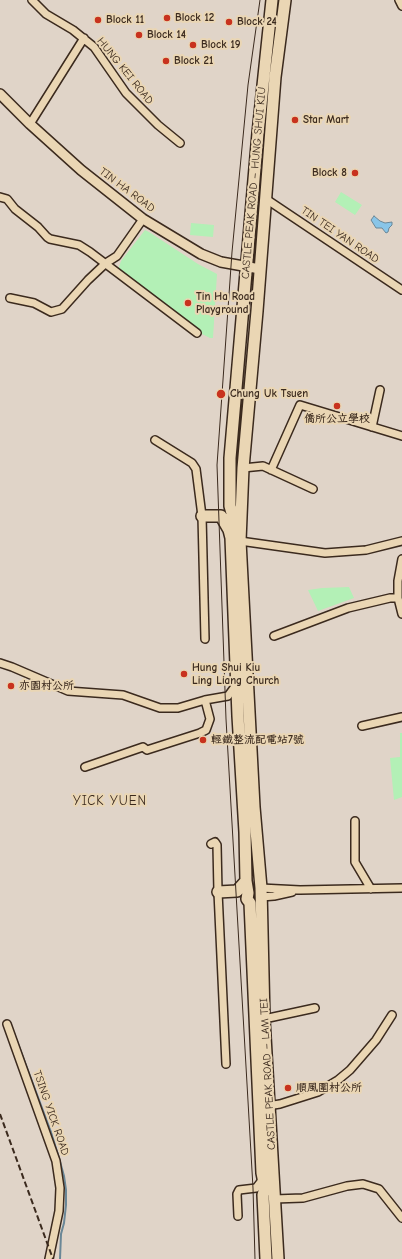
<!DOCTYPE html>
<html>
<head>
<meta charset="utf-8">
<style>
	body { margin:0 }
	canvas { display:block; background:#e0d4c8 }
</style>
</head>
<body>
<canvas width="402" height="1259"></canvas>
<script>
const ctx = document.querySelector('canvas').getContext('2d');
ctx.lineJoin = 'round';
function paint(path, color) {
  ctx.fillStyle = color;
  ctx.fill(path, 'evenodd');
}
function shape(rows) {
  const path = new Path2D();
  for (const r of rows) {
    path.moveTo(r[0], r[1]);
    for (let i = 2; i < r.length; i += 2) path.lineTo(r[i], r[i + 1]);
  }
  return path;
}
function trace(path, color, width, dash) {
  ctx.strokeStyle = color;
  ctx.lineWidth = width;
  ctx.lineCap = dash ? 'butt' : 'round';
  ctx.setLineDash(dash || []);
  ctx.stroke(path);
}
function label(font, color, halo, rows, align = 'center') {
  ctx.font = font + ' "Comic Neue","LXGW WenKai TC",sans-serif';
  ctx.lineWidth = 4;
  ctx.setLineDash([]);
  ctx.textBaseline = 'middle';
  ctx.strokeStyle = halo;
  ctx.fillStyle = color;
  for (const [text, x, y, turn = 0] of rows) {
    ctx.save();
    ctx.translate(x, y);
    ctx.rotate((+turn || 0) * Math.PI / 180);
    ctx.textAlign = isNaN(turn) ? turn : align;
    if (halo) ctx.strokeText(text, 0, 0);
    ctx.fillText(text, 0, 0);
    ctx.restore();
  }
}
paint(shape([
	[341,192,362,205,355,215,335,202],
	[191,223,214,225,213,237,190,235],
	[145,230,149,232,198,264,217,274,213,338,210,338,200,333,118,270,121,261],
	[349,587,354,598,318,611,308,590,322,588],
	[400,733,402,733,402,797,394,800,390,758,400,757]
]), '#b3f0b6');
const water = shape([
	[374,216,380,221,385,223,392,222,392,225,389,228,388,232,386,233,382,228,376,228,371,220,374,216]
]);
paint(water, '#89c5e8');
trace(water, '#6a8797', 1);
trace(shape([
	[14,1033,51,1132,59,1158,64,1176,66,1190,66,1205,64,1223,61,1234,60,1259]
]), '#6a8797', 2);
const minor = shape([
	[32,0,46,14,73,30,94,47,126,93,158,125,180,143],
	[399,0,402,6],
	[30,124,84,38],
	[0,197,7,199,15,209,38,227,47,237,50,239,79,245,90,252,197,333],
	[266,199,402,290],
	[10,298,34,303,51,312,62,309,88,280,106,263,117,256,143,219],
	[372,427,380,390],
	[155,440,192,463,196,469,202,516,205,639],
	[243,468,263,466,313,489],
	[271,470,300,405,402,436],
	[240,541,325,553,366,550,402,541],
	[402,559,398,581,398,598,402,614],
	[274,636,348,608,390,598,398,598],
	[0,663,12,667,68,691,123,695,160,708,178,708,205,700,228,696,236,685],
	[362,726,402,717],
	[85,767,143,747,147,750,200,733,206,730,210,719,205,700],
	[355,821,355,862,371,889],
	[211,844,215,842,217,845,218,892,226,1064],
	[261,888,300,890,402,888],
	[261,897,274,896,292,892],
	[264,1019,315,1008],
	[7,1024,56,1161,60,1188,59,1211,49,1259],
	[267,1106,280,1104,318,1092,338,1080,350,1070,376,1040,392,1015],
	[274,1199,303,1198,347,1186,363,1184,379,1189,402,1218],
	[238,1216,237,1194,239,1190,256,1188,263,1179]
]);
const tertiary = shape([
	[0,94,30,124,81,170,143,219,201,254,221,262,260,269]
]);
const primary = shape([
	[202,516,221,516],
	[221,516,229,530,231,538,238,716,245,832,246,881,248,893,247,899,250,903,262,1173,265,1188,263,1195,266,1259],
	[230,534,232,513,230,506,230,458,258,133,272,0],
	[218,892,237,891,246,881],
	[278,1259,264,1019,261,888,254,807,240,541,243,468,257,311,275,77,285,0]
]);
trace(minor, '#3b2a1e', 10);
trace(tertiary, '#3b2a1e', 12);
trace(primary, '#3b2a1e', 14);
trace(minor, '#ead6b4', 7);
trace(tertiary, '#ead6b4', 9);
trace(primary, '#ead6b4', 11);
trace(shape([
	[255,1259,253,1188,226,719,217,465,232,252,248,85,260,0]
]), '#3b2a1e', 1);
trace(shape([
	[0,1114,53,1259]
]), '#3b2a1e', 2, [6, 3]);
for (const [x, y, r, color] of [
	[167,18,4,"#c8321e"],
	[98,20,4,"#c8321e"],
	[229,22,4,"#c8321e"],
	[139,35,4,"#c8321e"],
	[193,45,4,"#c8321e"],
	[166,61,4,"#c8321e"],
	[295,120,4,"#c8321e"],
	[355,173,4,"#c8321e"],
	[188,303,4,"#c8321e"],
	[221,394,5,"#c8321e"],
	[337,406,4,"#c8321e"],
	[184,674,4,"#c8321e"],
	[11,686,4,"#c8321e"],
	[203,740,4,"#c8321e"],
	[288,1088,4,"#c8321e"]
]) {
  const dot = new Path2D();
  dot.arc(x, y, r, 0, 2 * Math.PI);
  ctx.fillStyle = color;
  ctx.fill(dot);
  trace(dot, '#ead6b4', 1.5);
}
label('bold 11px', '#3b2a1e', '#ead6b4', [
	["Block 12",175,18],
	["Block 11",106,20],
	["Block 24",237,22],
	["Block 14",147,35],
	["Block 19",201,45],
	["Block 21",174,61],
	["Star Mart",303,120],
	["Block 8",347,173,"right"],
	["Tin Ha Road",196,297],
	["Playground",196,310],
	["Chung Uk Tsuen",230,394],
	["僑所公立學校",337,419,"center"],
	["Hung Shui Kiu",192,668],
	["Ling Liang Church",192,681],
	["亦園村公所",19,686],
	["輕鐵整流配電站7號",211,740],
	["順風圍村公所",296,1088]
], 'left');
label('11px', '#3b2a1e', '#ead6b4', [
	["HUNG KEI ROAD",125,71,51],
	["CASTLE PEAK ROAD – HUNG SHUI KIU",254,183,-85],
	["TIN HA ROAD",127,190,37],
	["TIN TEI YAN ROAD",340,235,34],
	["CASTLE PEAK ROAD – LAM TEI",268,1074,-93],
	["TSING YICK ROAD",51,1113,71]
]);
ctx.letterSpacing = '1px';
label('13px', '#3b2a1e', '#ead6b4', [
	["YICK YUEN",110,801]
]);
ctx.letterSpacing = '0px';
</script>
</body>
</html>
